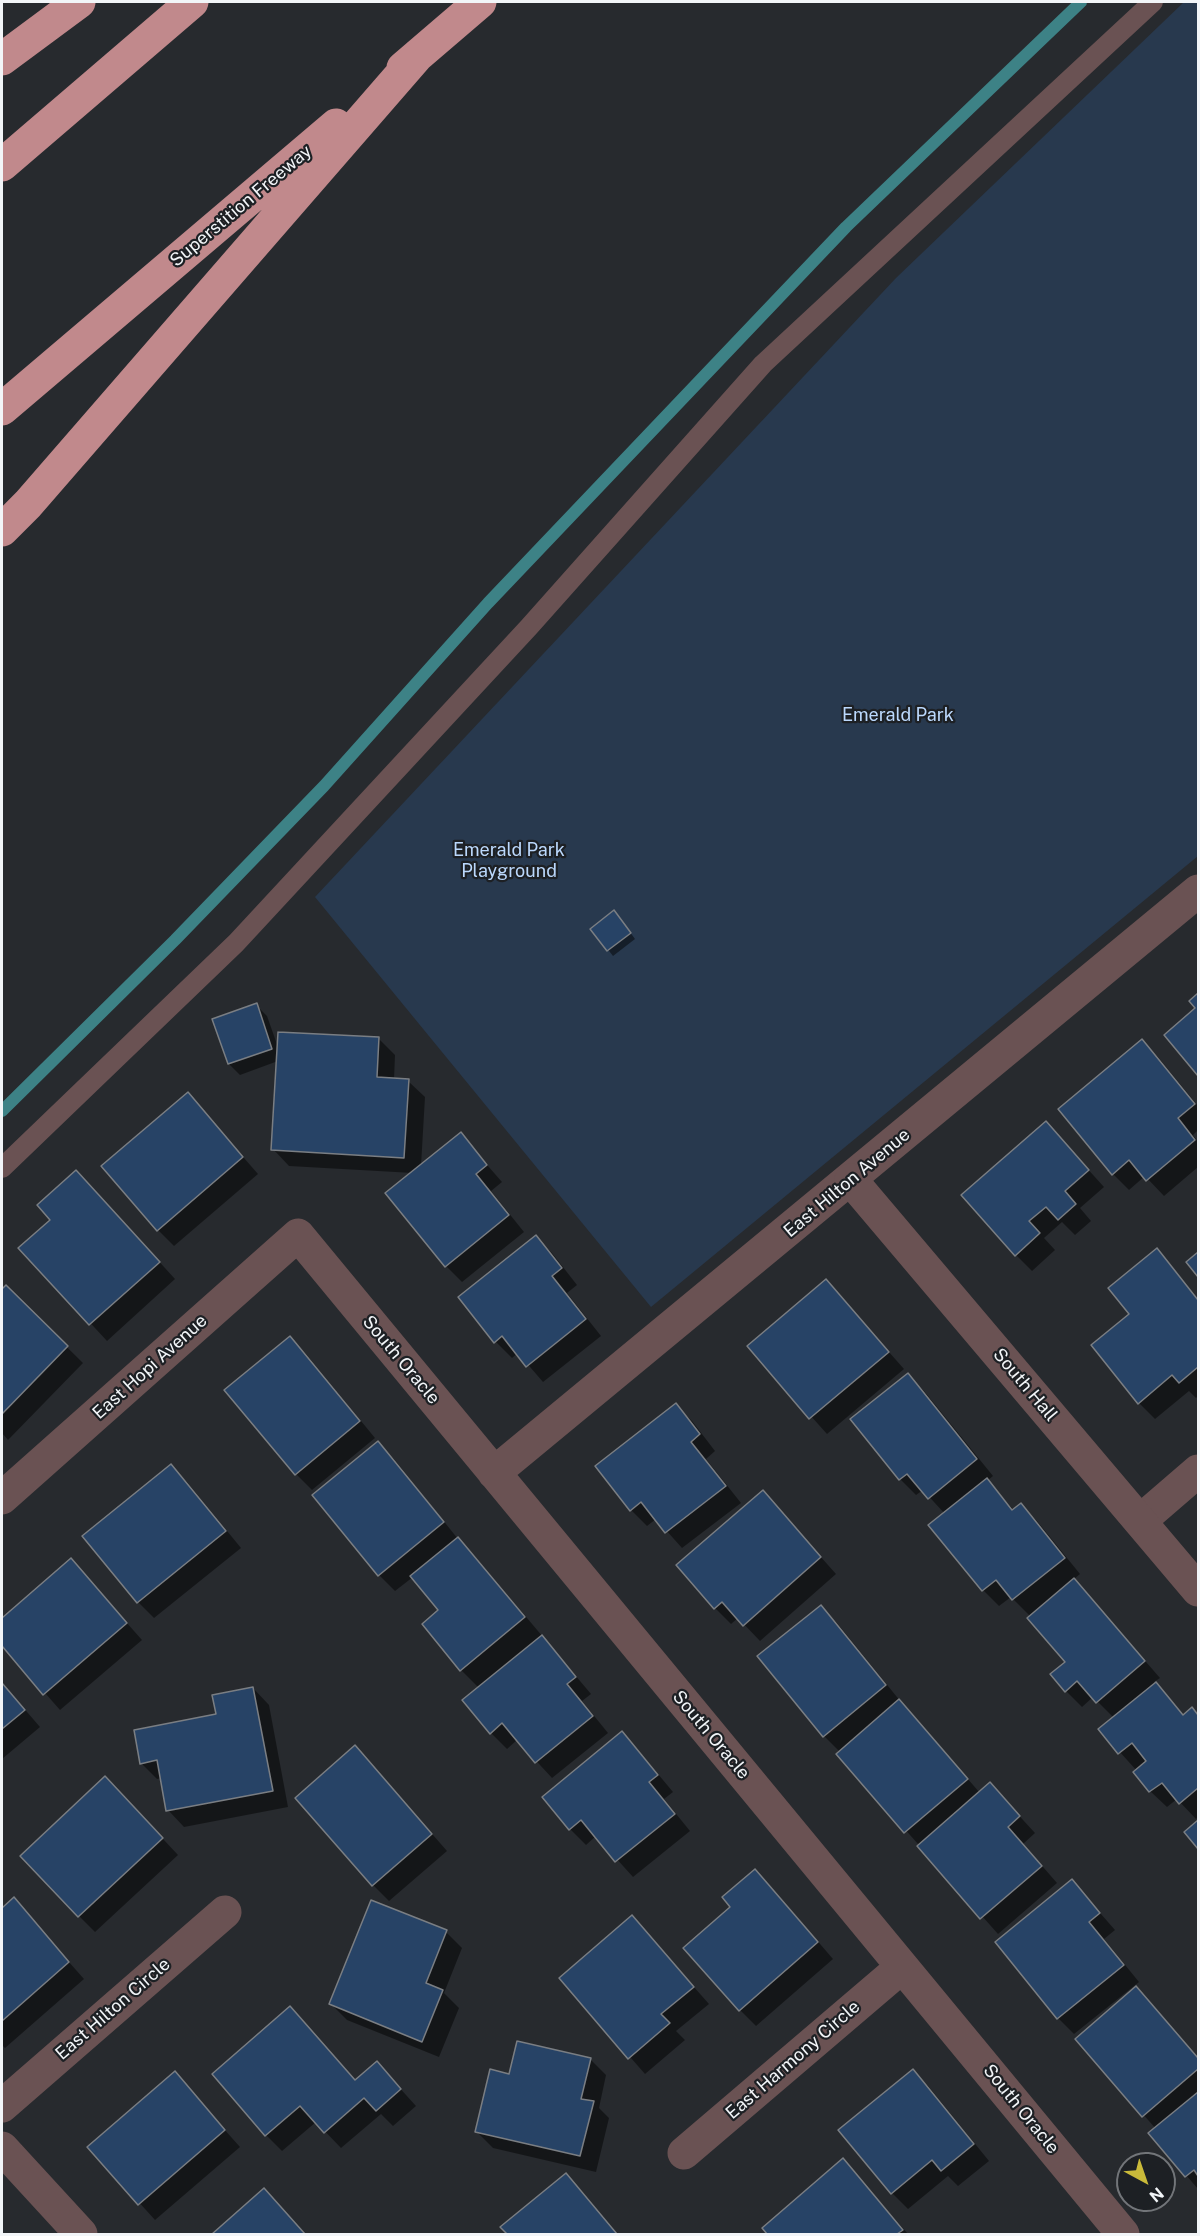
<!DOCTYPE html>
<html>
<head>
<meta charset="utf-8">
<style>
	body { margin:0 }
	#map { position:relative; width:1200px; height:2236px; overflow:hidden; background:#272a2e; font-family:"Public Sans",sans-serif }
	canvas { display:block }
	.frame { position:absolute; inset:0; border:3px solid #f2f5f8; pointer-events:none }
	.north { position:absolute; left:1116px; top:2152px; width:60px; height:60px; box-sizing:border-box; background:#1d2024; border:2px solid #727579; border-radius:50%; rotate:140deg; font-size:16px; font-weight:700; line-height:24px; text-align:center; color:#f2f5f8 }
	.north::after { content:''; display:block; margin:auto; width:21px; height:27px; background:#caba3a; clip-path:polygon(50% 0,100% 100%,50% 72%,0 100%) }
</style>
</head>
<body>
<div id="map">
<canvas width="1200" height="2236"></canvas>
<div class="frame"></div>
<div class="north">N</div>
</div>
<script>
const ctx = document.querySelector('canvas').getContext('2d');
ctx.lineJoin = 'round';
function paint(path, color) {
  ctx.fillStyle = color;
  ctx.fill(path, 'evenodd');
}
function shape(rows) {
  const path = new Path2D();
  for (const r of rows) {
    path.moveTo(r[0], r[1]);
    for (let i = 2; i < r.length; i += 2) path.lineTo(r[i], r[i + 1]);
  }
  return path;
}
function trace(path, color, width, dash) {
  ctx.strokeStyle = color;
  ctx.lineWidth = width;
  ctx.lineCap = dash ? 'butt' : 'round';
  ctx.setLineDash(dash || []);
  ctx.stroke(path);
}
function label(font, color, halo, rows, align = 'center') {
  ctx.font = font + ' "Public Sans",sans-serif';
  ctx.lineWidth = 4.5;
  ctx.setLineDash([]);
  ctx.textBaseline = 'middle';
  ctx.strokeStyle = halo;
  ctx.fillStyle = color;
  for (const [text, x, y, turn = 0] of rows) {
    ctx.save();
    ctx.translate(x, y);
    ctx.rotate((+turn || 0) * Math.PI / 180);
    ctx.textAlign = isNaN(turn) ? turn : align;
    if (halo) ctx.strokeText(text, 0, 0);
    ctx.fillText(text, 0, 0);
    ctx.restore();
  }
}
paint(shape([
	[1184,2,1198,2,1198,856,651,1307,315,897,896,278]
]), '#28394e');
paint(shape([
	[619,917,635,939,613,956,592,929],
	[1198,995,1198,1073,1166,1035,1197,1008,1191,1001],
	[256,1005,267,1016,279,1050,379,1039,395,1055,394,1080,408,1081,425,1097,421,1166,460,1134,502,1182,491,1191,524,1232,462,1282,446,1266,413,1173,289,1166,273,1149,278,1061,240,1075,229,1064],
	[1142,1041,1158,1057,1198,1106,1198,1130,1193,1135,1198,1142,1198,1167,1164,1196,1145,1176,1129,1190,1113,1174],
	[188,1094,258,1174,174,1246,158,1230],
	[1046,1123,1104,1187,1080,1208,1091,1221,1075,1235,1062,1222,1044,1238,1055,1250,1032,1271,1016,1255],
	[92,1188,175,1279,107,1341,21,1248],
	[536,1237,552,1253,577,1285,567,1293,601,1336,543,1382,518,1353,512,1358,496,1342,460,1297],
	[1157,1250,1198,1299,1198,1396,1196,1398,1189,1391,1155,1419,1139,1403,1131,1315],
	[826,1281,904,1369,827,1434,749,1347],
	[6,1287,83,1363,8,1440,2,1433,2,1292],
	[290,1338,306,1354,375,1438,312,1490,296,1474],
	[908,1375,924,1391,993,1476,987,1481,1014,1510,1021,1505,1037,1521,1080,1574,1074,1579,1160,1678,1154,1682,1184,1715,1192,1709,1198,1716,1198,1817,1196,1819,1177,1799,1167,1807,1150,1791,1135,1773,1137,1771,1100,1730,1114,1718,1093,1697,1082,1707,1066,1691,1067,1662,1031,1617,1011,1597,999,1606,983,1590,930,1525,945,1514,923,1490,916,1495,900,1479],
	[676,1405,692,1421,715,1451,706,1459,741,1503,682,1548,656,1519,647,1526,631,1510],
	[378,1443,394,1459,458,1539,474,1555,591,1694,582,1701,608,1733,552,1778,517,1740,507,1749,491,1733,479,1688,461,1670,424,1625,440,1611,413,1577,395,1591,379,1575],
	[171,1466,187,1482,241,1548,154,1618,138,1602],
	[763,1492,836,1574,760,1641,738,1618,731,1624,715,1608],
	[71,1560,142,1640,60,1710,2,1644,2,1620],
	[821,1607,837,1623,901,1702,980,1793,990,1784,1035,1833,1023,1844,1057,1883,998,1934,838,1754,840,1752,824,1736,760,1657],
	[2,1683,40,1727,2,1759],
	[253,1688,269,1705,288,1807,184,1827,168,1810,162,1778,157,1779,141,1763,218,1715],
	[622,1733,638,1750,673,1792,664,1799,690,1831,633,1877,596,1836,586,1845,570,1829],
	[371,1764,447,1851,389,1901,373,1885],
	[121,1794,178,1855,95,1932,79,1916],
	[1072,1881,1115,1930,1104,1939,1139,1982,1074,2034,1058,2018],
	[771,1887,833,1959,756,2026,740,2010],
	[13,1899,84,1979,5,2048,2,2045,2,1910],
	[632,1917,709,2004,676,2031,685,2040,645,2074,561,1978],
	[446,1932,462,1948,444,1993,459,2008,439,2057,347,2020,331,2004],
	[1136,1988,1198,2058,1198,2189,1150,2133,1156,2129,1077,2039],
	[290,2008,356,2081,377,2063,416,2106,393,2126,381,2114,341,2148,316,2122,282,2151,266,2135],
	[590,2059,606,2075,599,2108,609,2118,596,2172,493,2148,477,2132,510,2075],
	[913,2071,929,2087,989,2161,958,2186,948,2176,908,2209,892,2193,840,2131],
	[174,2073,240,2147,155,2220,89,2147],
	[843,2160,908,2234,769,2234,764,2228],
	[566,2175,582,2191,618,2234,509,2234,502,2227],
	[264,2190,305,2234,214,2234]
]), '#0007');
trace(shape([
	[2,1111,175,940,324,786,488,603,846,227,1081,2]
]), '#3d8286', 12);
const building = shape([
	[614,910,631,933,607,951,590,929,614,910],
	[1198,993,1198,1076,1164,1035,1195,1008,1189,1001,1198,993],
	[257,1003,272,1049,228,1064,212,1019,257,1003],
	[278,1032,379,1037,377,1077,409,1079,404,1158,271,1150,278,1032],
	[1142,1039,1195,1104,1178,1118,1195,1140,1146,1181,1129,1160,1112,1175,1058,1109,1142,1039],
	[188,1092,243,1157,157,1231,101,1166,188,1092],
	[1046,1121,1089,1170,1065,1191,1076,1204,1058,1220,1046,1207,1029,1221,1040,1233,1015,1256,961,1195,1046,1121],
	[461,1132,487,1165,476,1174,509,1215,445,1267,385,1193,461,1132],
	[76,1170,160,1262,89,1325,18,1248,50,1220,37,1205,76,1170],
	[536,1235,562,1268,552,1276,586,1319,526,1367,502,1336,494,1343,458,1297,536,1235],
	[1157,1248,1198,1300,1198,1367,1179,1383,1172,1375,1138,1404,1091,1345,1129,1314,1108,1288,1157,1248],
	[1198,1252,1198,1277,1186,1262,1198,1252],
	[826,1279,889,1352,809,1419,747,1346,826,1279],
	[6,1285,68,1346,2,1414,2,1289,6,1285],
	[290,1336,360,1421,295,1475,224,1390,290,1336],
	[908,1373,977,1459,928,1499,907,1474,899,1480,850,1419,908,1373],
	[676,1403,700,1434,691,1442,726,1486,665,1533,641,1502,630,1511,595,1466,676,1403],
	[378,1441,444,1522,378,1576,312,1495,378,1441],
	[171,1464,226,1531,137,1603,82,1536,171,1464],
	[987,1478,1012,1510,1021,1503,1065,1558,1012,1600,996,1580,982,1591,928,1525,987,1478],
	[763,1490,821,1557,743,1626,722,1602,714,1609,676,1565,763,1490],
	[458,1537,525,1617,460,1671,422,1624,438,1610,410,1576,458,1537],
	[71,1558,127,1623,43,1695,2,1646,2,1618,71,1558],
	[1074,1578,1145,1661,1096,1703,1077,1681,1065,1692,1050,1674,1065,1662,1027,1618,1074,1578],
	[821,1605,886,1685,823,1737,757,1656,821,1605],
	[542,1635,576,1677,567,1684,593,1716,535,1763,502,1723,490,1734,462,1700,542,1635],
	[1156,1682,1183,1715,1192,1707,1198,1715,1198,1788,1179,1804,1162,1783,1149,1792,1133,1772,1146,1761,1132,1743,1118,1754,1098,1729,1156,1682],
	[2,1683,25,1710,2,1729,2,1683],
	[253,1687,273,1791,166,1811,157,1760,140,1764,134,1730,216,1714,212,1695,253,1687],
	[899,1699,968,1779,904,1833,836,1754,899,1699],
	[622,1731,658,1775,649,1782,675,1814,615,1862,581,1820,569,1830,542,1797,622,1731],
	[355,1745,432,1834,372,1886,295,1798,355,1745],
	[105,1776,163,1838,78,1917,20,1856,105,1776],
	[990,1782,1020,1816,1008,1827,1042,1866,980,1919,917,1846,990,1782],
	[1198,1820,1198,1849,1184,1832,1198,1820],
	[755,1869,818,1942,739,2011,683,1948,730,1907,722,1897,755,1869],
	[1072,1879,1100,1913,1089,1922,1124,1965,1057,2019,995,1942,1072,1879],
	[14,1897,69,1962,2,2021,2,1908,14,1897],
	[371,1900,447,1930,426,1983,443,1990,422,2042,329,2004,371,1900],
	[632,1915,694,1987,661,2014,670,2023,628,2059,559,1978,632,1915],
	[1136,1986,1198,2058,1198,2069,1142,2117,1075,2039,1136,1986],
	[290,2006,355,2080,377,2061,401,2089,376,2111,364,2098,324,2133,300,2106,265,2136,212,2074,290,2006],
	[517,2041,591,2058,581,2099,594,2101,580,2156,475,2132,490,2069,509,2074,517,2041],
	[913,2069,974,2144,941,2171,932,2160,891,2194,838,2130,913,2069],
	[175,2071,225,2130,138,2205,87,2147,175,2071],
	[1198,2092,1198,2176,1194,2170,1185,2177,1148,2133,1198,2092],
	[843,2158,903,2230,897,2234,767,2234,762,2228,843,2158],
	[566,2173,617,2234,507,2234,500,2227,566,2173],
	[264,2188,305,2234,212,2234,264,2188]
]);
paint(building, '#274366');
trace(building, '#7a7e83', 1.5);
trace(shape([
	[2,1168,236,943,529,627,763,364,1153,2]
]), '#6a5253', 20);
trace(shape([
	[494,1473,1198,891],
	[2,1498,298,1235,1123,2234],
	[1140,1521,1198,1471],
	[2,2106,225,1912],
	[2,2148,81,2234],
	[684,2153,902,1967]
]), '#6a5253', 33);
trace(shape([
	[851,1180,1198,1590]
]), '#6a5253', 33);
trace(shape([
	[2,59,79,2],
	[403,68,480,2],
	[2,165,192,2],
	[2,409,336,125],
	[2,530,28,504,418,55]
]), '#c1898c', 33);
label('18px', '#f2f5f8', '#1d2024', [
	["Superstition Freeway",241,206,-40],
	["East Hilton Avenue",847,1183,-40],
	["South Oracle",401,1360,50],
	["East Hopi Avenue",150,1367,-42],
	["South Hall",1025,1385,50],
	["South Oracle",711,1735,50],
	["East Hilton Circle",113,2009,-41],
	["East Harmony Circle",793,2060,-41],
	["South Oracle",1021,2109,51]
]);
label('18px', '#bbd8fc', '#1d2024', [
	["Emerald Park",898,715],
	["Emerald Park",509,850],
	["Playground",509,871]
]);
</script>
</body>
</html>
